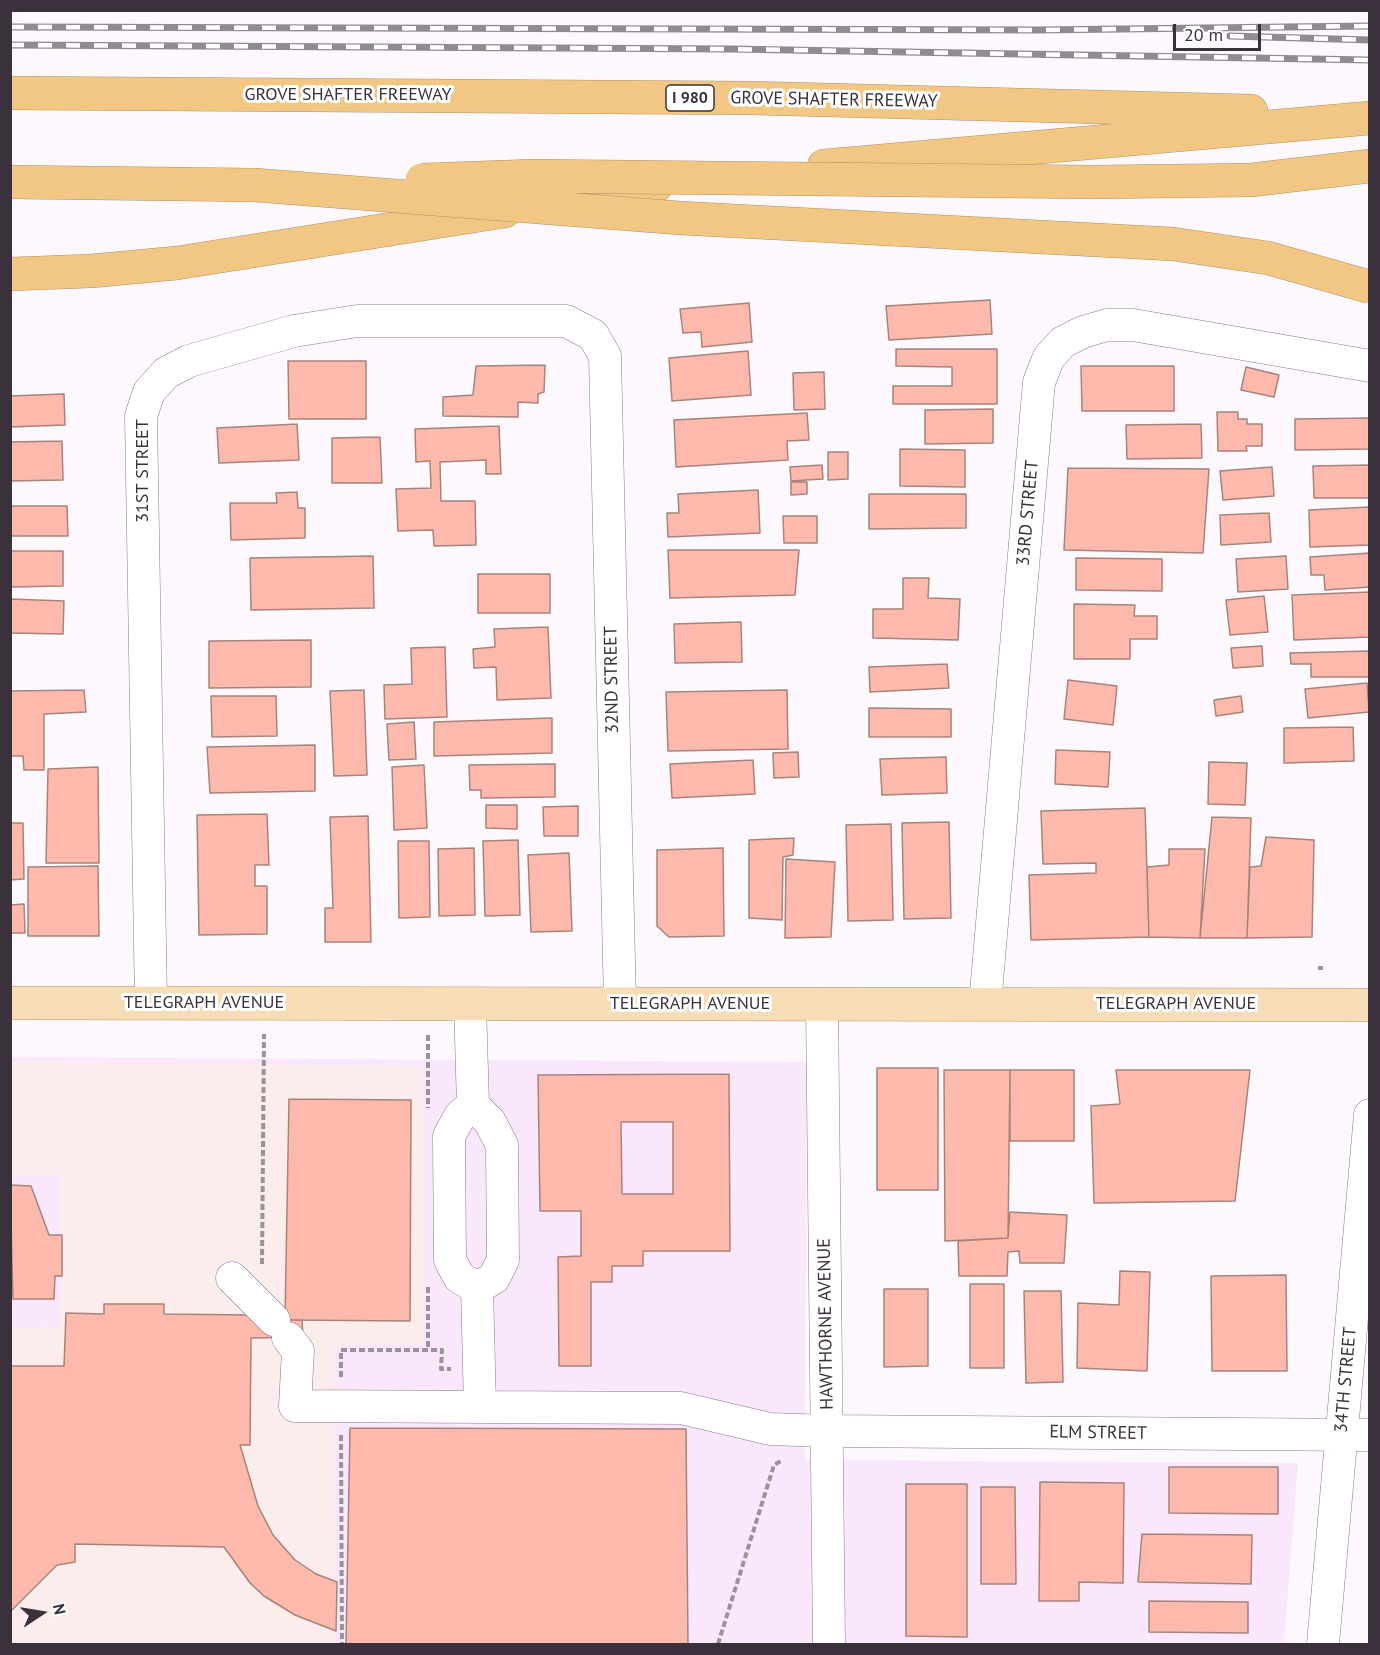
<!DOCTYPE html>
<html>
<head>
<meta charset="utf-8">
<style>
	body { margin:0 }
	#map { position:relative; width:1380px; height:1655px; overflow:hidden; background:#fdf8fe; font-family:"PT Sans",sans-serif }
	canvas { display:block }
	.frame { position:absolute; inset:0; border:12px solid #3b313c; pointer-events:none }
	.north { position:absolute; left:12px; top:1583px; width:60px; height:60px; -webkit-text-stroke:4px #fff; paint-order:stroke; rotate:78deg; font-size:16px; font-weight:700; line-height:24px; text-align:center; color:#3b313c }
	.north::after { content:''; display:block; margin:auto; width:21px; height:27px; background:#3b313c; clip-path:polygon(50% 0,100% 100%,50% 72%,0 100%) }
	.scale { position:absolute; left:1173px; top:24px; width:88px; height:27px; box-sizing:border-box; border:3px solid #3b313c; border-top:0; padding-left:8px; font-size:18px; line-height:21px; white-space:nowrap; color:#3b313c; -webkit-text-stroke:4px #fff; paint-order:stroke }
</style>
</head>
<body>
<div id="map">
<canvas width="1380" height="1655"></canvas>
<div class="frame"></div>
<div class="north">N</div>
<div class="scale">20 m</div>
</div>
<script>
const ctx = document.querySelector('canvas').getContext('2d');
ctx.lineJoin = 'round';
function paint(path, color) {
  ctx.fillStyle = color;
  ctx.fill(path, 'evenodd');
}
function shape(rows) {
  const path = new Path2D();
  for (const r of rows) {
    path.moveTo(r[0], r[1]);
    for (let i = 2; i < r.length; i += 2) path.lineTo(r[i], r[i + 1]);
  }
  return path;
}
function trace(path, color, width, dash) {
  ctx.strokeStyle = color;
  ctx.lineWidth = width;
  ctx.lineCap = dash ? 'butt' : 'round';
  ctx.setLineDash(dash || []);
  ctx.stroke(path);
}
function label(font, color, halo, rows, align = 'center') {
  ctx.font = font + ' "PT Sans",sans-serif';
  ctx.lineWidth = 6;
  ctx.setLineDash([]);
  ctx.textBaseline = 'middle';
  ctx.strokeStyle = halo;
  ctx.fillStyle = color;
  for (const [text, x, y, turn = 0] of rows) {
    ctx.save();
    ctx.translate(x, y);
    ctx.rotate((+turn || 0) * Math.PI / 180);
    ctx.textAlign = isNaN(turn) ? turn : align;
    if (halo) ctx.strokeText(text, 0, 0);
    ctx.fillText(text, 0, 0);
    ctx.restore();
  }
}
paint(shape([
	[11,1057,807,1062,805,1460,1298,1463,1284,1644,11,1644]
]), '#fae7fc');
paint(shape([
	[11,1061,423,1067,424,1344,334,1346,335,1644,11,1644,11,1328,61,1327,61,1174,11,1174]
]), '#fceceb');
const building = shape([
	[990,300,992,334,889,340,886,306,990,300],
	[749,303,752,342,702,347,701,332,683,333,680,309,749,303],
	[896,349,997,349,997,404,893,404,893,386,952,386,952,367,896,366,896,349],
	[748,351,751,395,672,401,669,358,748,351],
	[288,361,366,361,366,419,289,419,288,361],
	[545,365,544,392,538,394,538,403,518,402,518,417,443,416,443,397,473,395,476,366,545,365],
	[1081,366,1174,366,1174,411,1082,411,1081,366],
	[1246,367,1279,375,1274,397,1241,390,1246,367],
	[824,372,825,409,794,410,793,373,824,372],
	[64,394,65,425,10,427,10,396,64,394],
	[993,409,993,443,925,444,925,410,993,409],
	[1217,412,1238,412,1238,419,1247,419,1247,424,1262,424,1262,446,1246,446,1247,451,1218,451,1217,412],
	[807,413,809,440,787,441,788,460,676,467,674,420,807,413],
	[1370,418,1370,449,1295,450,1295,419,1370,418],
	[297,424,299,460,219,463,217,428,297,424],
	[1201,424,1202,458,1127,459,1126,425,1201,424],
	[499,426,501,474,486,474,486,460,440,462,441,501,475,501,476,545,434,546,433,530,398,531,396,489,431,488,430,461,416,462,415,429,499,426],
	[380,437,382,483,332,483,332,438,380,437],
	[62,441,63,480,10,481,10,442,62,441],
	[900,449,965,450,965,487,900,486,900,449],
	[828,452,848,452,848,479,828,480,828,452],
	[822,465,823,479,791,481,790,467,822,465],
	[1370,465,1370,498,1314,498,1313,466,1370,465],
	[1272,467,1274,496,1223,500,1220,471,1272,467],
	[1068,468,1209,469,1203,553,1064,550,1068,468],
	[791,482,807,482,807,494,791,495,791,482],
	[758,490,760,533,668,537,667,513,679,513,678,494,758,490],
	[297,492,298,508,305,508,305,538,231,540,230,503,277,503,276,493,297,492],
	[869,494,966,494,966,528,869,529,869,494],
	[10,506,67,506,68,536,10,536,10,506],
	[1370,507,1370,545,1310,547,1309,510,1370,507],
	[1269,513,1271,542,1221,545,1220,515,1269,513],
	[783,516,817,516,817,543,784,543,783,516],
	[668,550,799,550,795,595,670,598,668,550],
	[10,551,63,551,63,586,10,587,10,551],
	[1370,553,1370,587,1325,590,1324,575,1311,575,1310,557,1370,553],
	[373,556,374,608,251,610,250,558,373,556],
	[1286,556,1288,589,1238,592,1236,559,1286,556],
	[1076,558,1162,559,1162,591,1076,590,1076,558],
	[478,574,550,574,550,613,478,613,478,574],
	[903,578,929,578,928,598,960,599,958,640,873,638,873,609,903,609,903,578],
	[1370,592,1370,637,1294,640,1292,595,1370,592],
	[1264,596,1268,632,1230,635,1226,600,1264,596],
	[10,599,64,601,63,634,10,633,10,599],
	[1074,604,1135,605,1134,616,1157,616,1157,639,1130,639,1130,659,1074,659,1074,604],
	[741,622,742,662,675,663,674,624,741,622],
	[548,627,551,698,497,700,496,667,474,668,473,649,495,647,494,629,548,627],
	[311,640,311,687,209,688,209,641,311,640],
	[1262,646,1263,666,1233,668,1231,648,1262,646],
	[445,647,447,717,385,719,384,685,412,684,411,648,445,647],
	[1370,651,1370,677,1311,677,1311,664,1291,664,1290,653,1370,651],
	[947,664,949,688,870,692,869,667,947,664],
	[1068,680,1117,686,1113,725,1064,719,1068,680],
	[1367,683,1369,712,1308,718,1305,689,1367,683],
	[84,690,86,712,44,714,44,770,24,770,23,756,10,756,10,691,84,690],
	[364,690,367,775,334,776,330,691,364,690],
	[787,690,788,749,668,751,666,692,787,690],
	[211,696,276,696,277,736,212,737,211,696],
	[1241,696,1243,712,1216,716,1214,700,1241,696],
	[869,708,951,709,951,737,869,737,869,708],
	[552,718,552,753,434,756,434,722,552,718],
	[414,722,416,759,389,760,387,724,414,722],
	[1353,727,1354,761,1284,763,1284,728,1353,727],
	[315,745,315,791,210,793,207,747,315,745],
	[1056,750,1110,752,1108,787,1055,784,1056,750],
	[798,752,799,777,774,778,773,753,798,752],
	[946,757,947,793,882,795,880,759,946,757],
	[753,760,755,794,672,798,670,764,753,760],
	[1209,762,1247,763,1245,805,1208,804,1209,762],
	[555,764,555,797,481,798,481,790,470,790,469,765,555,764],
	[424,765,427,828,394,830,392,767,424,765],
	[98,767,99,863,46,863,48,769,98,767],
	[486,805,517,805,517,829,486,828,486,805],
	[578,806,578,836,544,836,543,807,578,806],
	[1145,808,1149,937,1031,940,1029,875,1096,873,1096,863,1043,864,1041,811,1145,808],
	[267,814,269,865,255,865,255,886,267,886,267,934,199,935,197,815,267,814],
	[368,816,371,942,325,942,325,908,333,908,330,817,368,816],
	[1212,817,1251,818,1247,938,1200,938,1212,817],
	[949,822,951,918,904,919,902,823,949,822],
	[10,823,23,823,24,879,10,880,10,823],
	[891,824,893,920,848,921,846,825,891,824],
	[1266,837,1314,840,1312,937,1247,938,1250,867,1261,866,1266,837],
	[794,838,793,855,783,857,782,920,749,918,749,840,794,838],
	[518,840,520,915,485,916,483,841,518,840],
	[398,841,429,841,430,917,399,918,398,841],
	[474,848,475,915,439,916,438,849,474,848],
	[723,848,724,936,669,937,657,926,657,850,723,848],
	[1169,849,1205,849,1200,938,1149,937,1147,867,1169,865,1169,849],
	[569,853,572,931,531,932,528,855,569,853],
	[786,859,835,862,831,937,785,938,786,859],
	[98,866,99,936,28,936,28,867,98,866],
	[24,904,25,933,10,933,10,905,24,904],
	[877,1068,938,1068,938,1190,877,1190,877,1068],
	[944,1070,1010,1070,1008,1238,945,1241,944,1070],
	[1010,1070,1074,1070,1074,1141,1010,1141,1010,1070],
	[1116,1070,1250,1070,1235,1201,1094,1203,1091,1106,1120,1104,1116,1070],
	[729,1074,730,1251,643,1251,643,1266,612,1266,612,1282,591,1282,591,1366,559,1366,558,1257,581,1256,581,1211,540,1211,538,1075,729,1074],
	[621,1122,673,1122,673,1194,622,1194,621,1122],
	[289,1099,411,1100,410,1321,285,1320,289,1099],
	[10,1185,31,1186,49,1235,62,1235,62,1276,55,1276,54,1299,13,1299,10,1185],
	[1010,1212,1067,1215,1064,1263,1020,1263,1019,1251,1008,1252,1007,1276,959,1276,958,1241,1008,1238,1010,1212],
	[1120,1271,1150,1272,1147,1371,1077,1368,1078,1303,1119,1305,1120,1271],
	[1286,1275,1287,1371,1212,1371,1211,1276,1286,1275],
	[970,1284,1004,1284,1004,1368,970,1368,970,1284],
	[884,1289,928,1289,928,1366,884,1367,884,1289],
	[1024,1291,1061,1291,1063,1382,1026,1383,1024,1291],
	[104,1304,164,1304,164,1314,250,1315,251,1320,302,1320,303,1337,251,1338,250,1445,240,1445,258,1506,273,1535,295,1560,316,1574,337,1582,336,1631,295,1615,264,1596,250,1583,224,1547,75,1544,75,1562,57,1565,12,1610,10,1608,10,1366,64,1366,66,1313,104,1314,104,1304],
	[350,1428,686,1429,688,1644,346,1644,350,1428],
	[1169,1467,1278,1467,1278,1514,1169,1513,1169,1467],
	[1040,1482,1124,1483,1123,1583,1079,1582,1079,1601,1039,1601,1040,1482],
	[906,1484,967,1484,967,1637,906,1636,906,1484],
	[981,1487,1015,1487,1016,1584,981,1584,981,1487],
	[1142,1534,1252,1535,1251,1584,1138,1582,1142,1534],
	[1149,1601,1248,1602,1248,1633,1149,1632,1149,1601]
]);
paint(building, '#fdbaac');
trace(building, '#a8837b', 1.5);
const minor = shape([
	[151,1003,141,416,149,392,166,373,189,361,294,331,357,321,566,321,593,335,605,356,620,1004],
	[470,1004,473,1105,490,1122,502,1145,503,1260,494,1278,477,1288],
	[822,1004,829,1644],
	[985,1004,1039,382,1049,357,1063,342,1083,332,1107,325,1133,325,1370,366],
	[473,1105,460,1116,449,1136,450,1260,459,1277,477,1288],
	[232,1278,274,1320],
	[477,1288,480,1406],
	[288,1338,298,1351,295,1406,681,1408,770,1429,827,1431,1370,1435],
	[1323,1644,1370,1115]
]);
const major = shape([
	[10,1003,1370,1005]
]);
const highway = shape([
	[10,93,751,98,1251,111],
	[824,166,1370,118],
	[10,182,255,185],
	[1093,182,1251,180,1370,166],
	[556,202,656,186],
	[10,274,91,271,177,263,505,211]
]);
trace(minor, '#8e7791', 33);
trace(major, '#b1926a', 34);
trace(highway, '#b1926a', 34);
trace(shape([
	[1318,968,1323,968],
	[428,1035,428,1108],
	[262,1264,264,1034],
	[428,1287,428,1349],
	[341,1377,341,1350,442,1350,441,1369,451,1369],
	[341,1435,342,1644],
	[718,1644,774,1465,781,1461]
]), '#9a929b', 4, [6, 3]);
trace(minor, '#fff', 32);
trace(major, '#f7ddb5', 33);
trace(highway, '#f1c783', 33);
const rail = shape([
	[10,27,1038,30,1370,26],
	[1230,36,1370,40],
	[10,45,730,49,1370,60]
]);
trace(rail, '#918a92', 7);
trace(rail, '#fff', 4.5, [14]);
const highwayBridge = shape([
	[422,180,533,176,1093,182],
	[255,185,680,218,1173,244,1268,258,1370,287]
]);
trace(highwayBridge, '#b1926a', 34, []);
trace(highwayBridge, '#f1c783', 33);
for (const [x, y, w] of [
	[690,98,48]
]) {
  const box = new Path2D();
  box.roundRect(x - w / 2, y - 13, w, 26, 4.5);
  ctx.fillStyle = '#fff';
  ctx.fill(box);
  trace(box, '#3b313c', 1.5);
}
label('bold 16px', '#3b313c', null, [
	["I 980",690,98]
]);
label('18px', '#3b313c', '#fff', [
	["GROVE SHAFTER FREEWAY",348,95],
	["GROVE SHAFTER FREEWAY",834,100,1],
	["31ST STREET",143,471,-90],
	["33RD STREET",1028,513,-85],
	["32ND STREET",612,680,-91],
	["TELEGRAPH AVENUE",204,1003],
	["TELEGRAPH AVENUE",690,1004],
	["TELEGRAPH AVENUE",1176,1004],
	["HAWTHORNE AVENUE",826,1324,-91],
	["34TH STREET",1346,1380,-85],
	["ELM STREET",1098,1433,1]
]);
</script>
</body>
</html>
